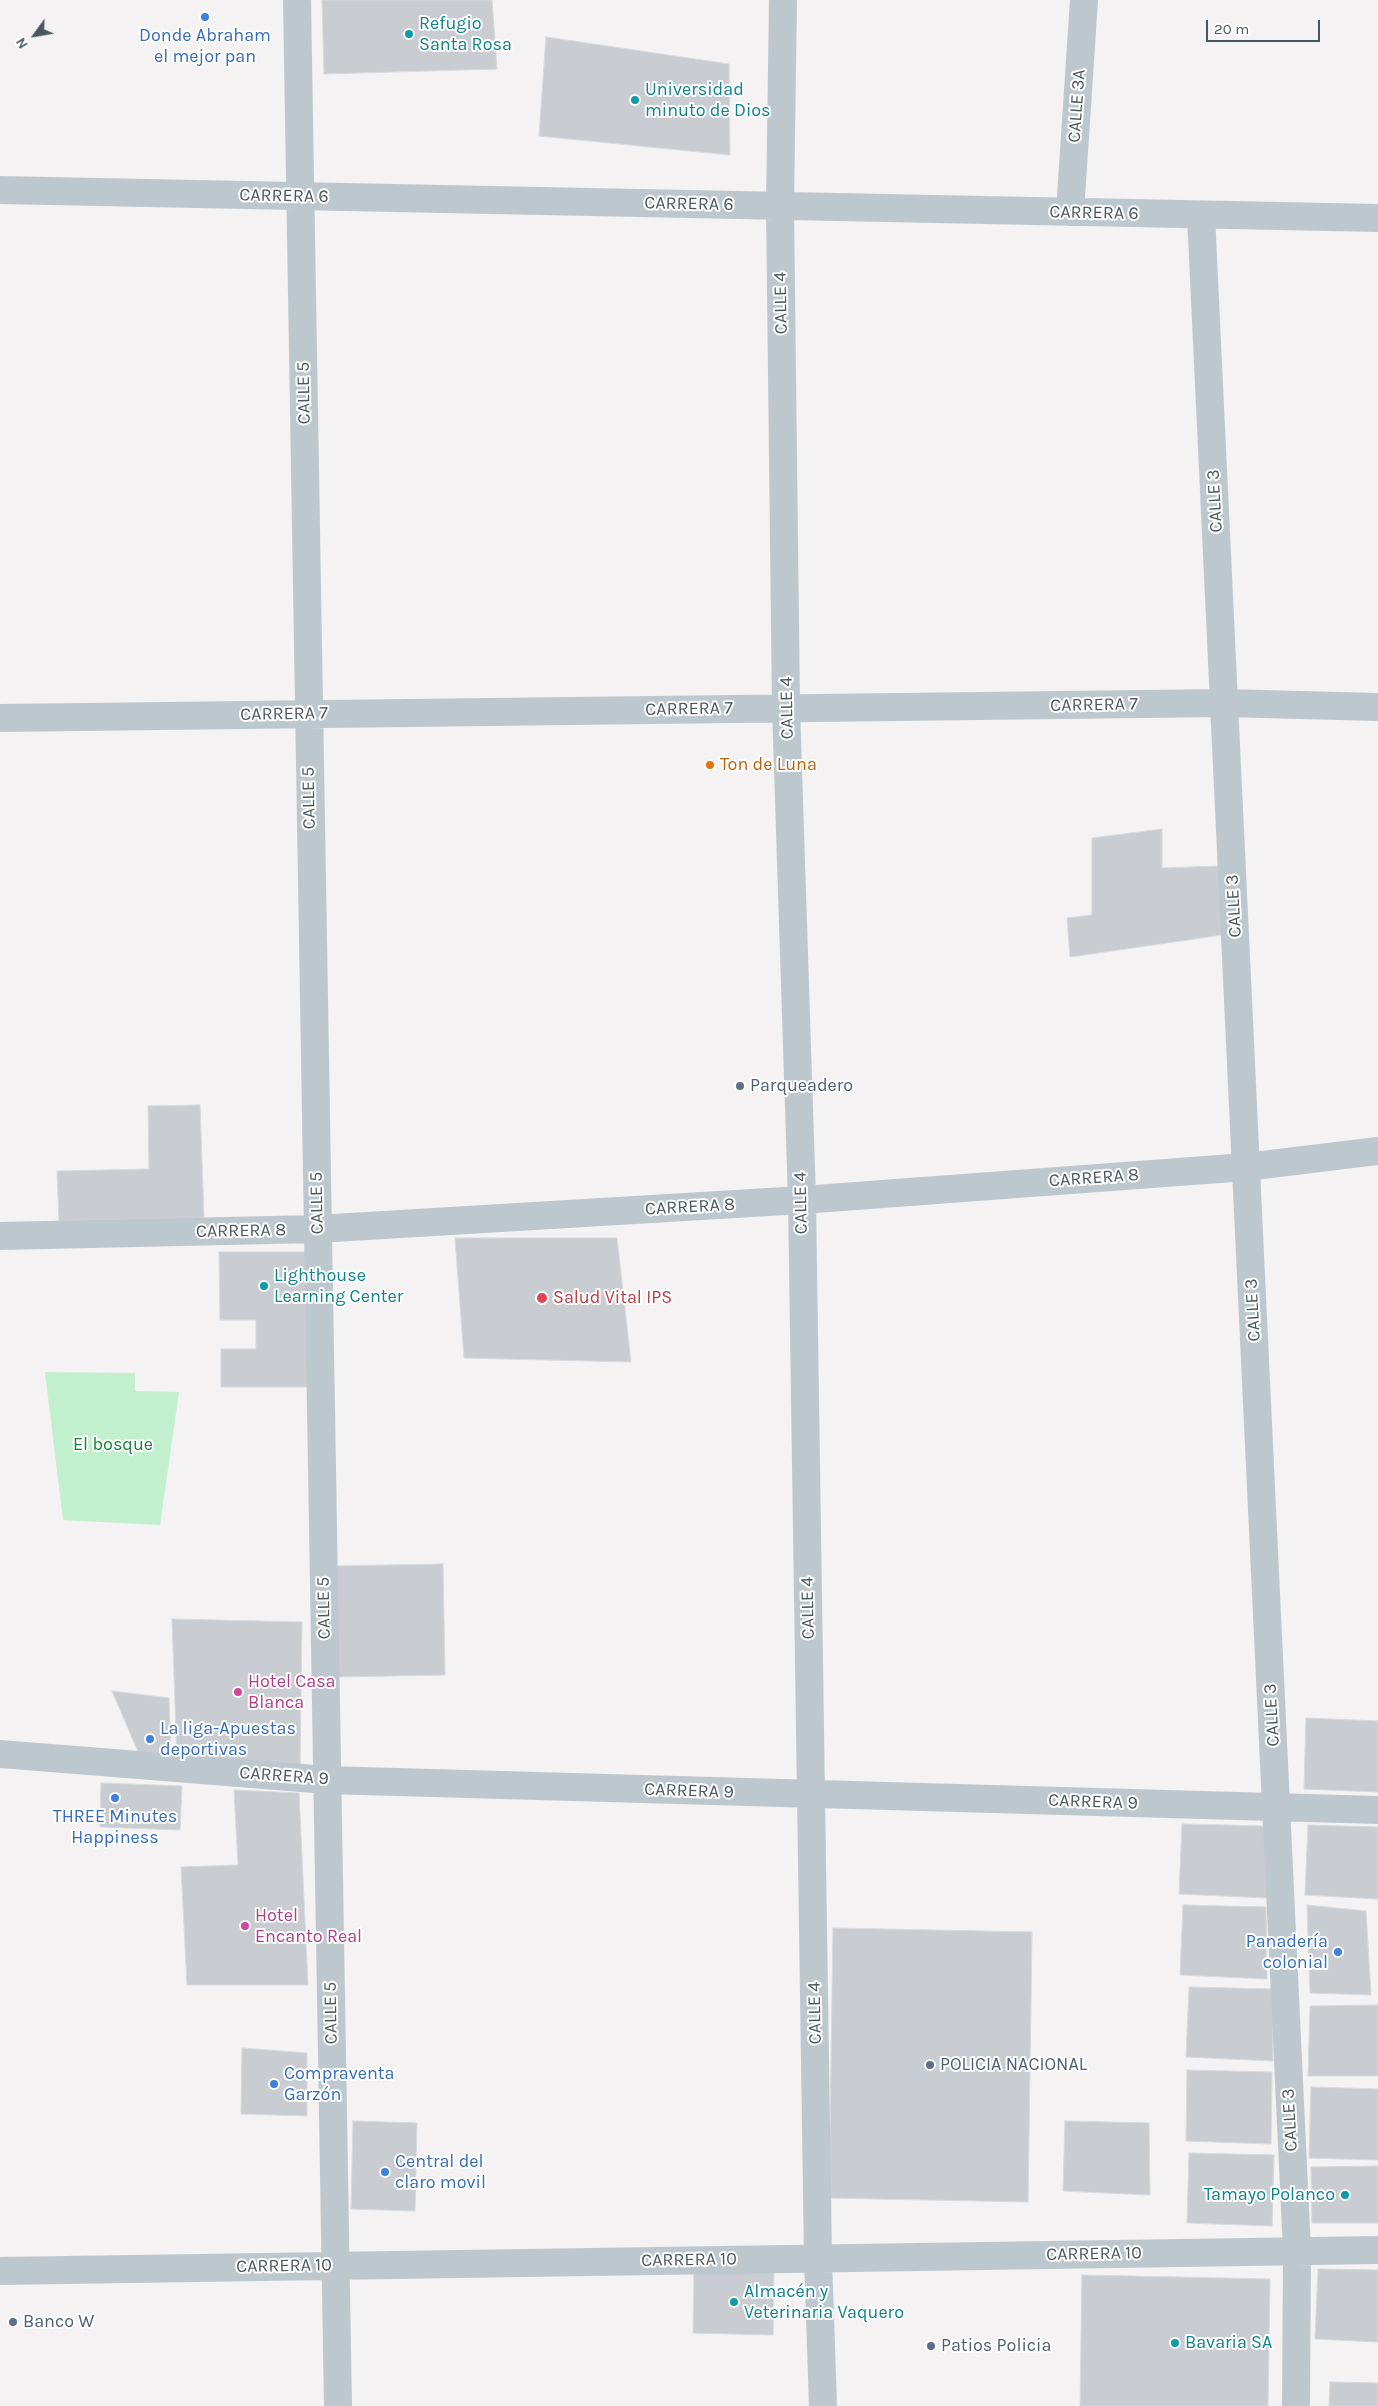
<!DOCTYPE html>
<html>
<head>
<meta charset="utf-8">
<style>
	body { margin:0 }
	#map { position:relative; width:1378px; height:2406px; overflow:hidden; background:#f4f2f2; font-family:Karla,sans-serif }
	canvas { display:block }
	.north { position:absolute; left:10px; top:10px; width:50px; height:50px; -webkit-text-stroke:4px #fff; paint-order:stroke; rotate:238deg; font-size:14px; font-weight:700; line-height:20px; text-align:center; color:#49585f }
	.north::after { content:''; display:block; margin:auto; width:18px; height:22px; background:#49585f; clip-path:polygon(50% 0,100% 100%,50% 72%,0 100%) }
	.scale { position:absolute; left:1206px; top:20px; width:114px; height:22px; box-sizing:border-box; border:2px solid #49585f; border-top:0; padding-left:6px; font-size:15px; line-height:18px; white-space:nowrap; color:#49585f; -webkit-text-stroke:4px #fff; paint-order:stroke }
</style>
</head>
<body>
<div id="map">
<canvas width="1378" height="2406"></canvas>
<div class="north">N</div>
<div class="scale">20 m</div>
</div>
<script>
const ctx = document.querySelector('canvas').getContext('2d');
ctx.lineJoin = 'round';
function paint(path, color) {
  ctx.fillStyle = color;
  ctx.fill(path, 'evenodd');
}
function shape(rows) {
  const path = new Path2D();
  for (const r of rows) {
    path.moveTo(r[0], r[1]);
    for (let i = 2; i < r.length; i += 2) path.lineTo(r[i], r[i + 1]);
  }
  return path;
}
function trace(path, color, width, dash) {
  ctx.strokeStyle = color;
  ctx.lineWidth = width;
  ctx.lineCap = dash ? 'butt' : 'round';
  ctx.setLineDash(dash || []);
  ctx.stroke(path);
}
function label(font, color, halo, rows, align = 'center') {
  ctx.font = font + ' Karla,sans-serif';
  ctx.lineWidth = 4;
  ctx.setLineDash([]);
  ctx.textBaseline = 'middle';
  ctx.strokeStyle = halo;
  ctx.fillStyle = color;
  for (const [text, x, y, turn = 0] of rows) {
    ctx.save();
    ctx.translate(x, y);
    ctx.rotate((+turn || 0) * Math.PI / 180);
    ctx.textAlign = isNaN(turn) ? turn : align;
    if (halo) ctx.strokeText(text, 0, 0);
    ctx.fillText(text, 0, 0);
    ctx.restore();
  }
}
paint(shape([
	[45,1372,135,1373,135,1391,179,1392,160,1525,63,1520]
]), '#c2efcd');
const building = shape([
	[322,0,492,0,497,69,324,74,322,0],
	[546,37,729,64,730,155,539,136,546,37],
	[1162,829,1162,868,1221,866,1222,935,1070,957,1067,918,1092,915,1092,838,1162,829],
	[200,1105,204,1218,59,1221,57,1171,149,1169,148,1106,200,1105],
	[455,1238,617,1238,631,1362,464,1358,455,1238],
	[219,1252,308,1252,309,1387,221,1387,221,1349,256,1349,256,1320,220,1320,219,1252],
	[443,1564,445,1675,338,1677,335,1566,443,1564],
	[172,1619,302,1622,300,1767,177,1762,172,1619],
	[112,1691,169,1698,171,1757,139,1754,112,1691],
	[1306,1718,1378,1721,1378,1792,1304,1789,1306,1718],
	[101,1783,182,1786,180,1830,100,1827,101,1783],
	[234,1790,299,1793,308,1985,187,1985,181,1867,238,1865,234,1790],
	[1182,1824,1265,1826,1267,1898,1179,1894,1182,1824],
	[1308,1825,1378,1827,1378,1899,1305,1895,1308,1825],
	[1183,1905,1266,1907,1267,1979,1180,1975,1183,1905],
	[1307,1905,1366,1911,1371,1995,1310,1993,1307,1905],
	[833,1928,1032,1932,1028,2202,829,2198,833,1928],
	[1189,1987,1272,1989,1273,2061,1186,2057,1189,1987],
	[1378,2005,1378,2076,1308,2076,1310,2006,1378,2005],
	[242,2048,307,2053,307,2116,241,2114,242,2048],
	[1187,2070,1272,2072,1271,2144,1186,2141,1187,2070],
	[1311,2087,1378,2089,1378,2160,1309,2158,1311,2087],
	[353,2121,417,2123,415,2211,351,2209,353,2121],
	[1065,2121,1149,2123,1150,2195,1063,2191,1065,2121],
	[1189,2153,1274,2155,1272,2226,1187,2223,1189,2153],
	[1378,2166,1378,2223,1312,2223,1311,2167,1378,2166],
	[694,2269,774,2272,773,2335,693,2333,694,2269],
	[1318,2269,1378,2270,1378,2342,1315,2339,1318,2269],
	[1082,2275,1270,2279,1268,2406,1080,2406,1082,2275],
	[1330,2382,1378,2383,1378,2406,1329,2406,1330,2382]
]);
paint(building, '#c9cdd1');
trace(building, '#d6d9dd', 1);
trace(shape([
	[297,0,338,2406],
	[783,0,780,206,786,708,802,1200,818,2258,823,2406],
	[0,190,1378,218],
	[1070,212,1084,0],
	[1201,215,1297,2251,1296,2406],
	[0,718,1224,703,1378,707],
	[0,1236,317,1229,802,1200,1246,1167,1378,1151],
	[0,1754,327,1780,1378,1810],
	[0,2271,1378,2250]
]), '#bdc8ce', 28);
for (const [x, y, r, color] of [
	[205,17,5,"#3f7fe0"],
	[409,34,5,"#0f9aa8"],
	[635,100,5,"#0f9aa8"],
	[710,765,5,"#e8710a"],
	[740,1086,5,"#5c6f8a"],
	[264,1286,5,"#0f9aa8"],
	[542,1298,6,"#e0444e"],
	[238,1692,5,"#d1479c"],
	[150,1739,5,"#3f7fe0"],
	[115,1798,5,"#3f7fe0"],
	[245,1926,5,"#d1479c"],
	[1338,1952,5,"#3f7fe0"],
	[930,2065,5,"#5c6f8a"],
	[274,2084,5,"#3f7fe0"],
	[385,2172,5,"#3f7fe0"],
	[1345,2195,5,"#0f9aa8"],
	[734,2302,5,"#0f9aa8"],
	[13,2322,5,"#5c6f8a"],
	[1175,2343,5,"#0f9aa8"],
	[931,2346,5,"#5c6f8a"]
]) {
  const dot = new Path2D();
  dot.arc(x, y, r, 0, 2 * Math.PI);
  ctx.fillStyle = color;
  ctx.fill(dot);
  trace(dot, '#fff', 2);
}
label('18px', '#0d838f', '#fff', [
	["Refugio",419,24],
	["Santa Rosa",419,45],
	["Universidad",645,90],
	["minuto de Dios",645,111],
	["Lighthouse",274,1276],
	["Learning Center",274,1297],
	["Tamayo Polanco",1335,2195,"right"],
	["Almacén y",744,2292],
	["Veterinaria Vaquero",744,2313],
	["Bavaria SA",1185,2343]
], 'left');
label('18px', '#366cbe', '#fff', [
	["Donde Abraham",205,36,"center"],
	["el mejor pan",205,57,"center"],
	["La liga-Apuestas",160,1729],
	["deportivas",160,1750],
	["THREE Minutes",115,1817,"center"],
	["Happiness",115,1838,"center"],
	["Panadería",1328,1942,"right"],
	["colonial",1328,1963,"right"],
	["Compraventa",284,2074],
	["Garzón",284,2095],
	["Central del",395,2162],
	["claro movil",395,2183]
], 'left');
label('18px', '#49585f', '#fff', [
	["CALLE 3A",1077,106,-86],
	["CARRERA 6",284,196,1],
	["CARRERA 6",689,204,1],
	["CARRERA 6",1094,213,1],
	["CALLE 4",781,303,-91],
	["CALLE 5",304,393,-91],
	["CALLE 3",1215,501,-93],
	["CARRERA 7",1094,705,-1],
	["CALLE 4",787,708,-91],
	["CARRERA 7",689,709,-1],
	["CARRERA 7",284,714,-1],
	["CALLE 5",309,798,-91],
	["CALLE 3",1234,906,-93],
	["CARRERA 8",1094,1178,-4],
	["CALLE 5",317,1203,-91],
	["CALLE 4",801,1203,-91],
	["CARRERA 8",690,1207,-3],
	["CARRERA 8",241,1231,-1],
	["CALLE 3",1253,1310,-93],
	["CALLE 5",324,1608,-91],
	["CALLE 4",808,1608,-91],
	["CALLE 3",1272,1715,-93],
	["CARRERA 9",284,1776,4],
	["CARRERA 9",689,1791,2],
	["CARRERA 9",1093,1802,2],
	["CALLE 5",331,2013,-91],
	["CALLE 4",815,2013,-91],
	["CALLE 3",1290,2120,-93],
	["CARRERA 10",1094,2254,-1],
	["CARRERA 10",689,2260,-1],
	["CARRERA 10",284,2266,-1]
]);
label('18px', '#c56008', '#fff', [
	["Ton de Luna",720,765]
], 'left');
label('18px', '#4e5e75', '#fff', [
	["Parqueadero",750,1086],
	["POLICIA NACIONAL",940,2065],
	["Banco W",23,2322],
	["Patios Policia",941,2346]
], 'left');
label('18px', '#be3a42', '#fff', [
	["Salud Vital IPS",553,1298]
], 'left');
label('18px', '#19813e', '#fff', [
	["El bosque",113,1445]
]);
label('18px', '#b23c85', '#fff', [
	["Hotel Casa",248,1682],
	["Blanca",248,1703],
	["Hotel",255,1916],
	["Encanto Real",255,1937]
], 'left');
</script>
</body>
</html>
